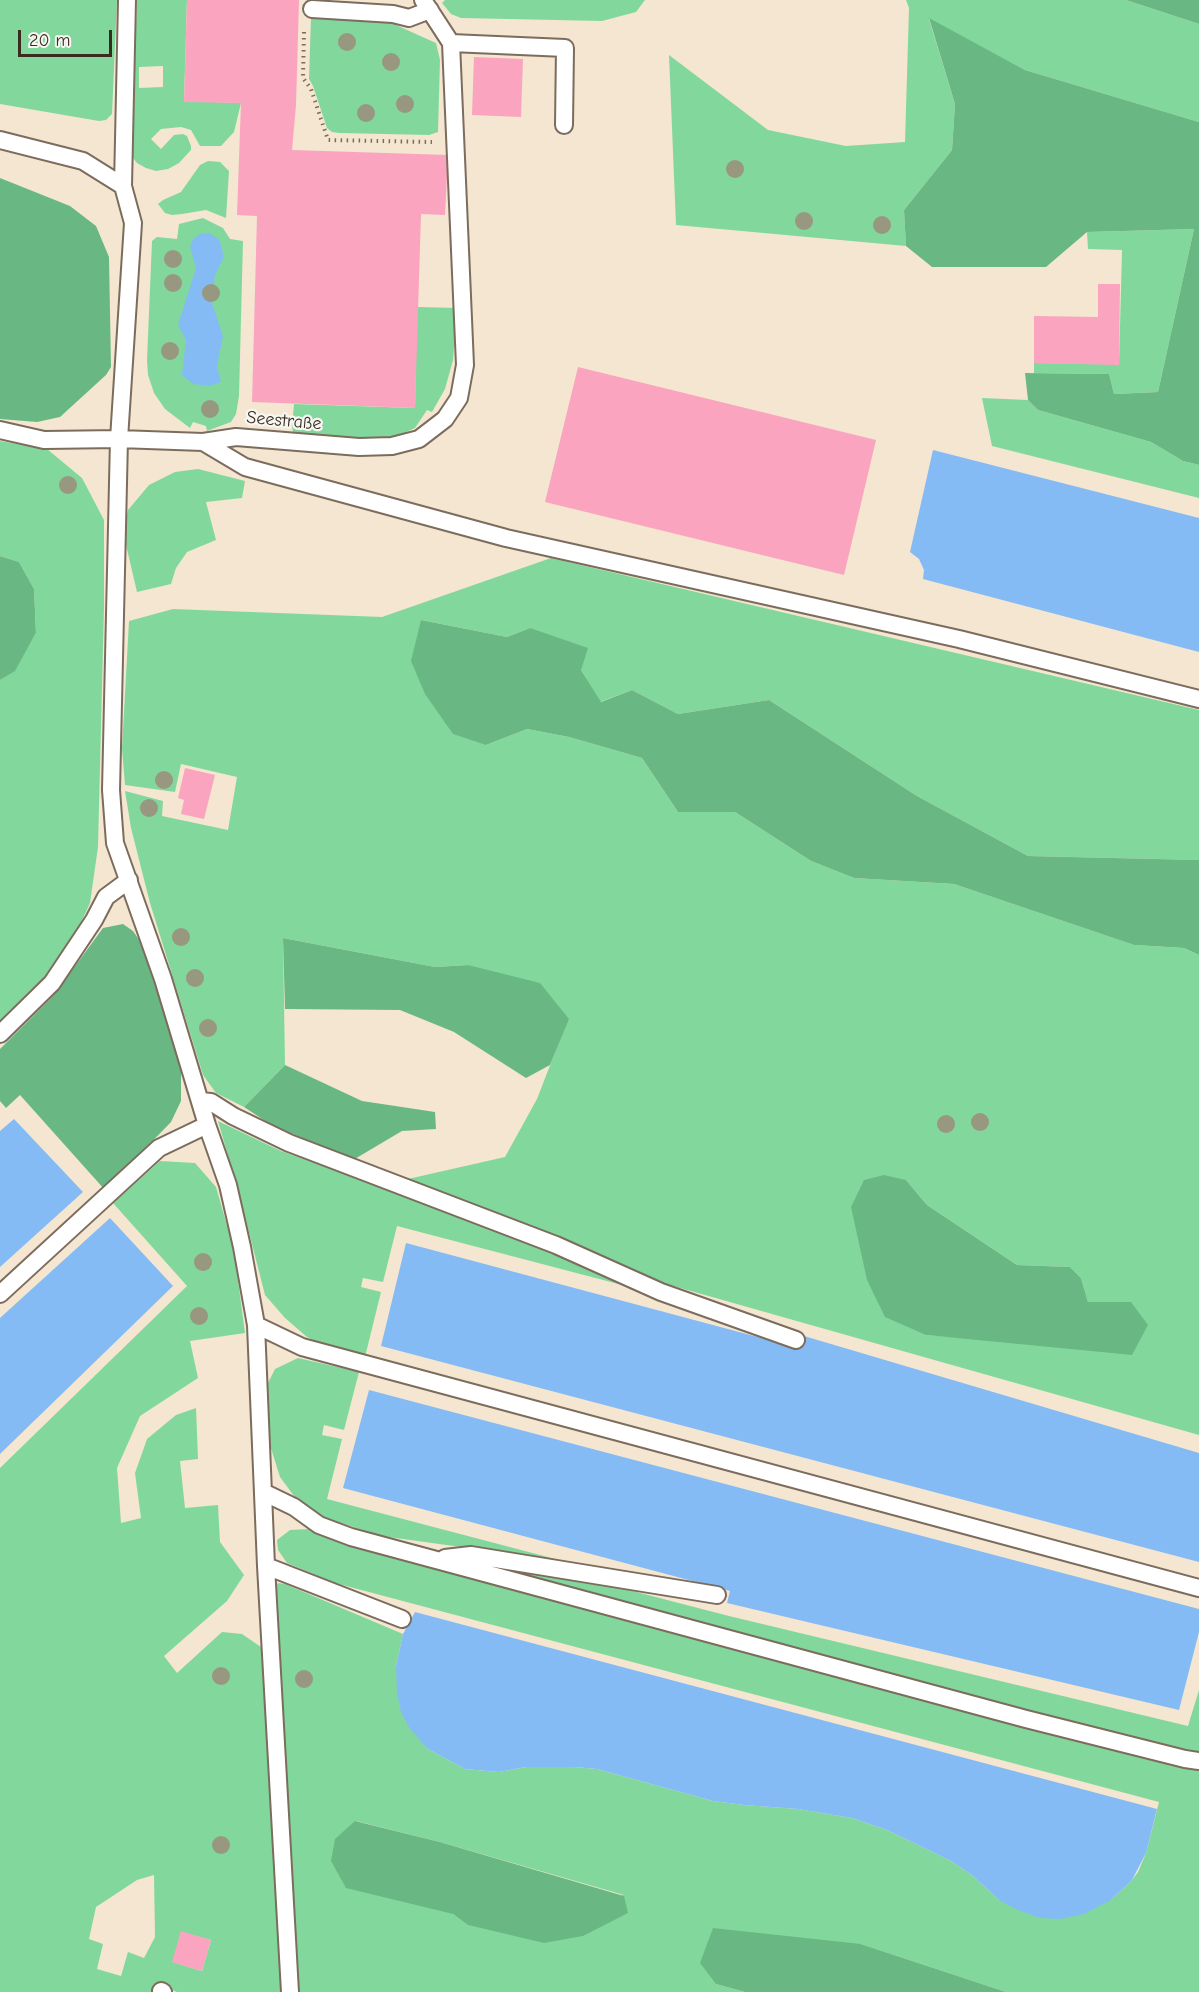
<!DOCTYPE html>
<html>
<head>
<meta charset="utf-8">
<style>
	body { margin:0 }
	#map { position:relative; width:1199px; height:1992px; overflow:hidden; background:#f4e6d1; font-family:"Comic Neue",sans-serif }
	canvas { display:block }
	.scale { position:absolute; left:18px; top:30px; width:94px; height:27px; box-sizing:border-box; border:3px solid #3b2a1e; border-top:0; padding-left:8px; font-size:18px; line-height:21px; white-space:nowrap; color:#3b2a1e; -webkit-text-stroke:4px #f6f6f2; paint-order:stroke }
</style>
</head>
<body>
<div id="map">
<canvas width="1199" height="1992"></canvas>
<div class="scale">20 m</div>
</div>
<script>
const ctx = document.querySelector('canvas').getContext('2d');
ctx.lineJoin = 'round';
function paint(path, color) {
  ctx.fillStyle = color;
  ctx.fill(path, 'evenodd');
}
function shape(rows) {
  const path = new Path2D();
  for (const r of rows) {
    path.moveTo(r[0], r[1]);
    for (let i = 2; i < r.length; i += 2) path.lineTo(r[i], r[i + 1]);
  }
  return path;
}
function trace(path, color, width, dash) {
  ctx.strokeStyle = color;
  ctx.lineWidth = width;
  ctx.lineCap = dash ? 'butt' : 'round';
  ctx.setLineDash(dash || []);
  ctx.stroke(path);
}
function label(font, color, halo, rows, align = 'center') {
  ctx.font = font + ' "Comic Neue",sans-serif';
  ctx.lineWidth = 4.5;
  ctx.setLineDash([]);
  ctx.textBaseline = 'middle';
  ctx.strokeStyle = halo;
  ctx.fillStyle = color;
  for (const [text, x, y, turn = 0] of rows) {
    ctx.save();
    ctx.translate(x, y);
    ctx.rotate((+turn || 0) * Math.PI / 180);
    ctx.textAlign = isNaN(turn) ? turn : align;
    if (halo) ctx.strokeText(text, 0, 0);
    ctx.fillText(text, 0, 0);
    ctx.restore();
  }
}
paint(shape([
	[0,0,117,0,112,114,106,120,99,121,0,104],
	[137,0,187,0,184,101,241,103,234,132,221,146,200,146,191,130,181,127,161,129,151,139,161,149,174,135,183,134,187,136,191,146,191,150,179,163,168,169,156,171,146,168,137,163,133,158,131,150],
	[163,66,163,87,139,88,139,67],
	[445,0,645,0,636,12,602,21,461,18,451,14,442,3],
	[906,0,1126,0,1199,24,1199,122,1025,70,929,19,955,104,952,150,904,210,906,246,676,225,669,55,768,130,846,146,905,142,909,8],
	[311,17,387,21,436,43,440,60,438,132,429,135,339,133,332,132,327,128,313,86,309,79],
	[208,161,220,162,229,171,226,218,206,210,182,214,172,215,165,213,158,204,163,200,181,192,200,165],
	[203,218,223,228,230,239,243,241,239,396,236,414,231,422,207,431,206,426,193,422,190,428,165,409,154,393,148,375,147,360,152,241,157,237,177,239,179,224],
	[1194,229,1158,392,1114,394,1109,374,1034,373,1034,363,1119,364,1122,250,1088,249,1087,232],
	[417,307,457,308,453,360,445,389,432,412,427,410,415,428,397,436,383,439,298,435,293,432,292,426,294,404,415,408],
	[982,398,1028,400,1038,410,1151,442,1183,461,1199,465,1199,498,992,446],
	[0,441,47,449,82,478,104,520,104,608,98,847,90,903,67,953,30,997,0,1024,0,680,15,670,36,633,34,589,19,562,0,556],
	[198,469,245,481,242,498,206,502,216,540,187,552,176,568,171,584,137,592,123,532,128,510,149,485,175,472],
	[551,558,1199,710,1199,860,1028,856,917,796,769,700,678,714,632,690,600,702,581,670,530,628,507,637,421,620,486,745,527,729,569,737,642,758,678,812,735,812,811,861,854,878,954,884,1134,945,1184,948,1199,955,1199,1435,645,1278,408,1179,505,1157,537,1099,568,1019,468,965,435,967,283,938,285,1065,244,1107,216,1093,203,1075,150,903,131,828,125,791,163,801,162,816,228,830,237,777,181,764,175,792,125,785,122,749,129,621,173,609,382,617],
	[906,1180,927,1205,1017,1265,1070,1267,1081,1278,1088,1302,1002,1341,926,1335],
	[218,1121,281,1151,368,1182,595,1270,626,1286,397,1226,383,1282,363,1278,361,1287,381,1292,365,1357,330,1348,307,1337,285,1318,265,1295,241,1201],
	[160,1161,195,1163,216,1187,234,1250,245,1333,190,1341,198,1378,140,1416,117,1468,121,1523,141,1518,135,1473,147,1439,176,1415,196,1408,198,1459,180,1461,185,1508,218,1505,220,1542,244,1575,227,1601,164,1656,177,1673,222,1632,242,1634,261,1647,281,1992,177,1992,159,1985,157,1992,0,1992,0,1468,187,1286,113,1203],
	[154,1875,155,1937,144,1958,128,1952,121,1976,97,1969,103,1944,89,1939,96,1907,137,1880],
	[181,1932,211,1940,202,1971,173,1962],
	[298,1358,359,1372,344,1430,324,1425,322,1435,342,1439,327,1499,563,1561,381,1536,323,1517,297,1500,280,1477,270,1445,266,1387,275,1369],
	[310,1529,351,1544,1170,1764,1199,1770,1199,1992,1006,1992,861,1944,716,1984,745,1992,296,1992,274,1590,278,1583,285,1584,403,1634,396,1666,428,1749,465,1769,499,1772,526,1767,574,1767,597,1769,713,1801,744,1805,798,1809,852,1818,887,1830,951,1861,972,1875,999,1900,1111,1900,1132,1880,1138,1872,1146,1853,1159,1802,335,1583,287,1563,278,1550,277,1540,290,1530],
	[356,1821,440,1842,624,1895,469,1925,453,1914],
	[495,1568,586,1579,729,1616,1188,1726,1199,1690,1199,1755,1184,1754]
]), '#82d89c');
paint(shape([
	[1126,0,1199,0,1199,24],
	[929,18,1025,70,1199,122,1199,465,1183,461,1151,442,1038,410,1028,400,1025,373,1109,374,1114,394,1158,392,1194,229,1087,232,1046,267,932,267,906,246,904,210,952,150,955,104],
	[0,178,70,206,96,226,109,257,111,367,106,375,60,417,37,422,0,419],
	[0,556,19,562,34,589,36,633,15,671,0,680],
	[421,620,507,637,530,628,588,648,581,670,601,702,632,690,678,714,769,700,917,796,1028,856,1199,860,1199,955,1184,948,1134,945,954,884,854,878,811,861,735,812,678,812,642,758,569,737,527,729,486,745,453,734,425,694,411,661],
	[123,924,133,931,142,944,181,1067,181,1101,171,1122,105,1190,20,1095,6,1108,0,1101,0,1049,53,996,103,928],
	[283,938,435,967,468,965,540,983,569,1019,550,1065,526,1078,454,1032,400,1010,285,1009],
	[285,1065,362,1101,435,1112,436,1129,402,1131,353,1160,270,1124,244,1107],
	[884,1175,906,1180,927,1205,1017,1265,1070,1267,1081,1278,1088,1302,1131,1302,1148,1325,1132,1355,926,1335,885,1317,867,1280,851,1207,864,1180],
	[355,1821,440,1842,624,1896,628,1913,583,1936,544,1943,468,1925,453,1914,346,1888,331,1861,335,1839],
	[713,1928,861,1944,1006,1992,745,1992,716,1984,700,1963]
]), '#69b884');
paint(shape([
	[210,233,220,241,224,257,215,275,212,303,223,336,217,366,221,382,210,386,193,384,182,375,186,340,178,325,196,268,190,247,193,239,200,234],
	[933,450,1199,518,1199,652,923,579,924,570,919,559,910,552],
	[14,1119,83,1192,0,1267,0,1131],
	[110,1218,173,1286,0,1454,0,1318],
	[406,1243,799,1348,804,1336,1199,1453,1199,1562,381,1346],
	[369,1390,1199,1609,1199,1632,1179,1710,727,1603,730,1591,343,1488],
	[415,1612,1157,1809,1146,1853,1132,1880,1111,1900,1084,1914,1060,1919,1040,1918,1018,1910,999,1900,972,1875,951,1861,887,1830,852,1818,798,1809,744,1805,713,1801,597,1769,574,1767,526,1767,499,1772,465,1769,428,1749,410,1729,401,1712,397,1693,396,1666,403,1634]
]), '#84bbf4');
paint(shape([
	[187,0,299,0,296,105,292,150,448,155,445,215,421,214,415,408,252,402,257,216,237,215,241,103,184,102],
	[474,57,523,59,521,117,472,115],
	[1098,284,1120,284,1119,365,1034,363,1034,316,1098,317],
	[578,367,876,440,844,575,545,502],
	[185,768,215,775,204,819,181,814,184,800,178,798],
	[181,1931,211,1940,202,1971,172,1962]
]), '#faa4bf');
const lane = shape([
	[423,0,451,43,565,48,564,125],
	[312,9,393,14,409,18,430,10],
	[0,140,83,161,123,186,133,223,119,439,203,442,236,437,359,447,392,446,419,439,445,419,459,398,465,365,451,43],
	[123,186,127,0],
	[0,430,44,440,119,439,111,790,115,843,163,979,207,1125,228,1185,242,1247,256,1325,266,1566,290,1992],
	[203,442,245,467,506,538,959,639,1199,699],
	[0,1034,52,983,94,920,106,897,129,880],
	[200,1101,211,1102,233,1116,289,1143,556,1245,661,1292,796,1340],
	[0,1294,159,1148,207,1125],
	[256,1325,302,1347,1199,1588],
	[263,1492,294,1507,319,1525,351,1537,1026,1719,1185,1759,1199,1761],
	[445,1558,471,1555,717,1595],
	[266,1566,402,1619],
	[161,1991,163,1992]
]);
trace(lane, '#7c6c5d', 20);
trace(shape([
	[304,32,303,78,311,89,328,140,432,142]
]), '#7c6c5d', 4, [1.5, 4.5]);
trace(lane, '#fff', 16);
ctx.fillStyle = '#989780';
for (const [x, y] of [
	[347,42],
	[391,62],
	[405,104],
	[366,113],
	[735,169],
	[804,221],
	[882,225],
	[173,259],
	[173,283],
	[211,293],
	[170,351],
	[210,409],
	[68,485],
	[164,780],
	[149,808],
	[181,937],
	[195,978],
	[208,1028],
	[980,1122],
	[946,1124],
	[203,1262],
	[199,1316],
	[221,1676],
	[304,1679],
	[221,1845]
]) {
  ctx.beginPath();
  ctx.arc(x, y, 9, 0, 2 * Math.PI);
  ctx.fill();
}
label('18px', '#3b2a1e', '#f6f6f2', [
	["Seestraße",284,421,5]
]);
</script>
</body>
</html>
